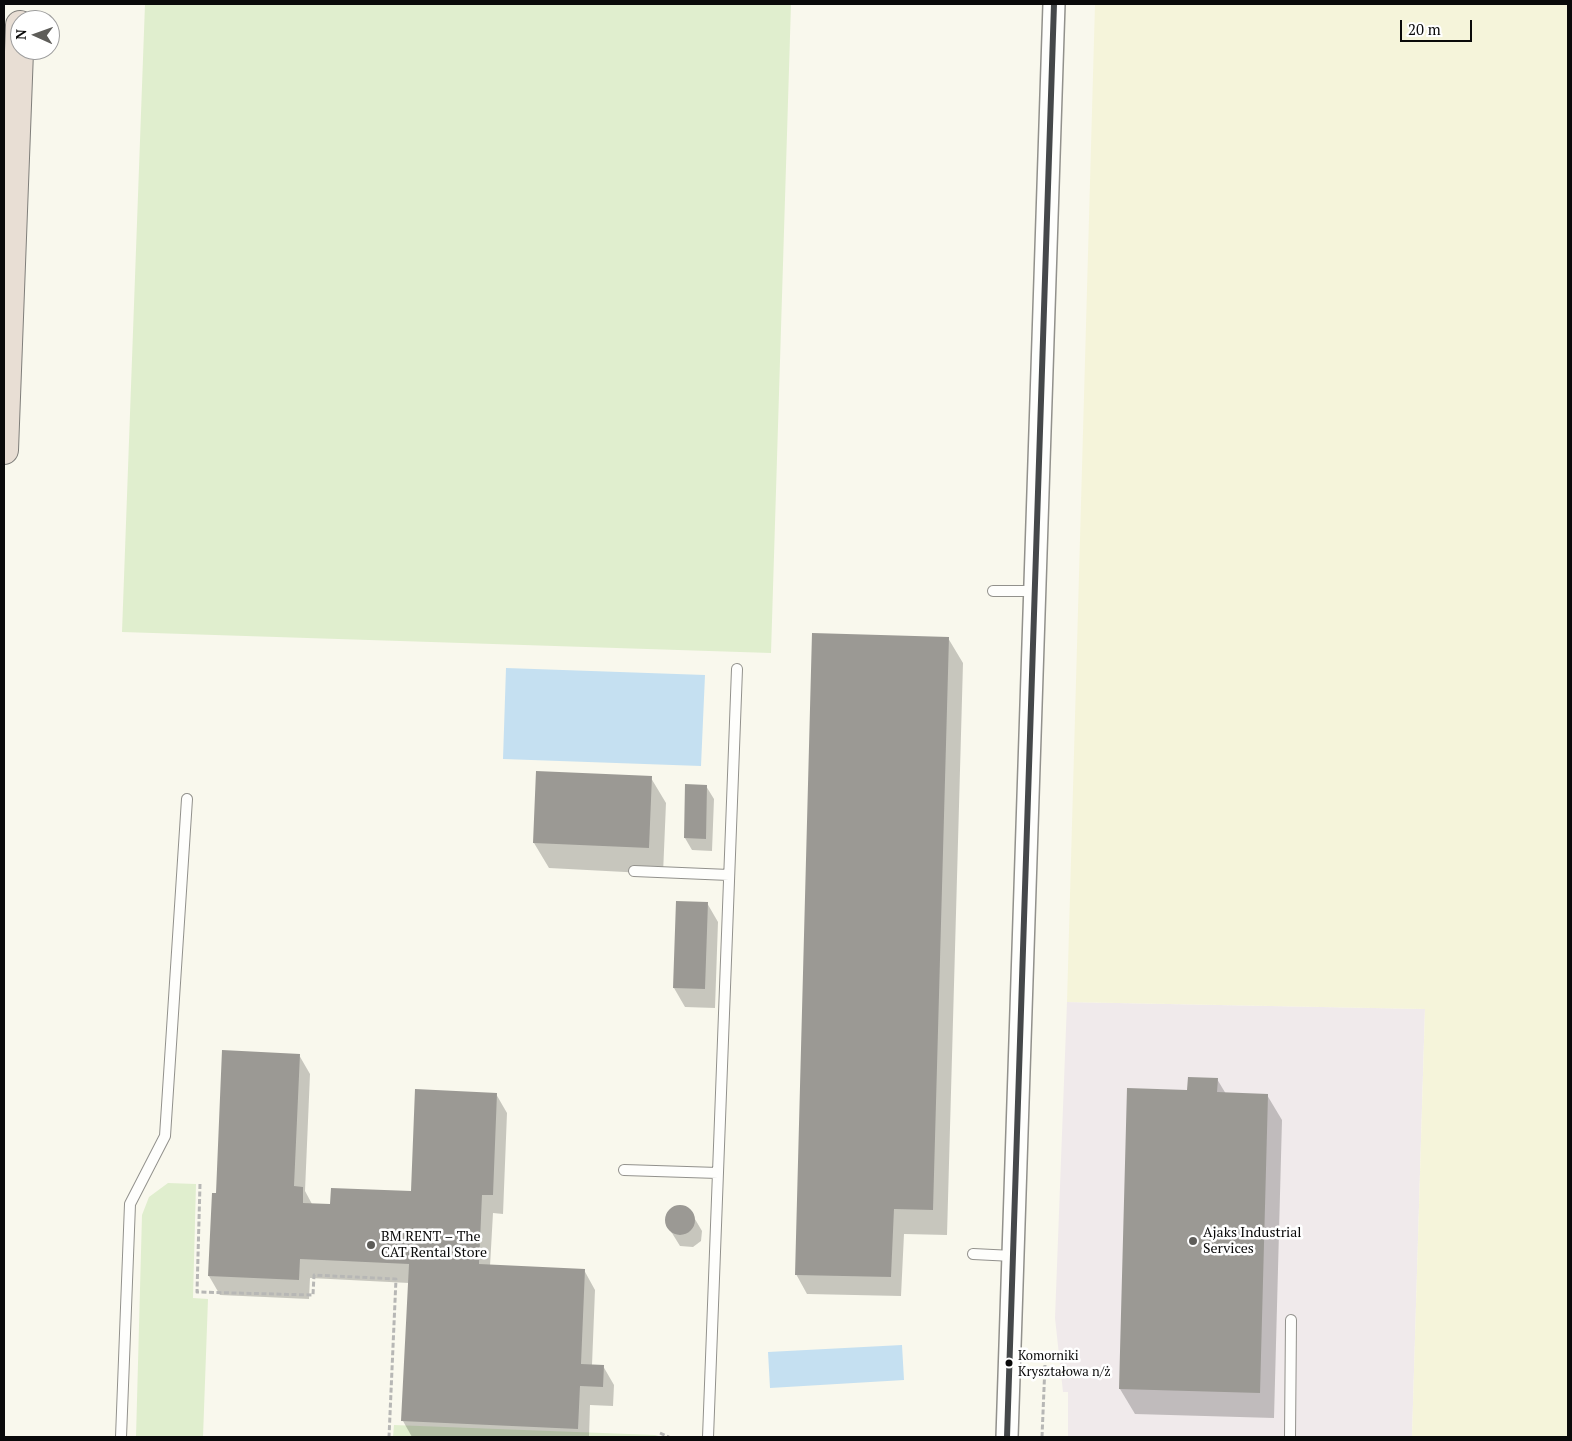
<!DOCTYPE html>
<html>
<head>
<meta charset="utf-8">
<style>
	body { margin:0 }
	#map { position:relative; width:1572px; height:1441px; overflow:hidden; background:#f9f8ed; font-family:"PT Serif",serif }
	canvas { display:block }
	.frame { position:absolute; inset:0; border:5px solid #0a0a0a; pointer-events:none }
	.north { position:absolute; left:10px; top:10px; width:50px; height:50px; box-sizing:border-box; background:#fff; border:1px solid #9d9d9d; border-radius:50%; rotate:272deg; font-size:14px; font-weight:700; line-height:20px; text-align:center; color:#0a0a0a }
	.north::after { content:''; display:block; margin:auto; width:18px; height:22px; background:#5e5d59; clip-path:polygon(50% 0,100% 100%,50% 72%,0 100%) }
	.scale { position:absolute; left:1400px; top:20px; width:72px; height:22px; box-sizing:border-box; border:2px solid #0a0a0a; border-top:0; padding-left:6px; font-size:15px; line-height:18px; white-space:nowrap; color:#0a0a0a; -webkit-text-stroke:4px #fff; paint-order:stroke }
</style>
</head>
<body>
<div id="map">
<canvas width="1572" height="1441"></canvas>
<div class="frame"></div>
<div class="north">N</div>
<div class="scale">20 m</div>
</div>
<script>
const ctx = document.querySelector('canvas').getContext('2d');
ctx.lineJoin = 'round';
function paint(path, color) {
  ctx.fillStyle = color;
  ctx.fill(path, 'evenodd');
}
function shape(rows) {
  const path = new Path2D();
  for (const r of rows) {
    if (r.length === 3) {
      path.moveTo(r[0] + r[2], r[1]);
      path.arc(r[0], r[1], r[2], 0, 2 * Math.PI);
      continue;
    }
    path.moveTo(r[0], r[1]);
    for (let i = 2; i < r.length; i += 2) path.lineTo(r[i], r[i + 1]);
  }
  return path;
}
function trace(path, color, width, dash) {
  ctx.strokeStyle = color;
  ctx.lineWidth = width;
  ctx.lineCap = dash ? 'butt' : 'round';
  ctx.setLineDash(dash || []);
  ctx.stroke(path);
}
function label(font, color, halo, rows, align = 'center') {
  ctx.font = font + ' "PT Serif",serif';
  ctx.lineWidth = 5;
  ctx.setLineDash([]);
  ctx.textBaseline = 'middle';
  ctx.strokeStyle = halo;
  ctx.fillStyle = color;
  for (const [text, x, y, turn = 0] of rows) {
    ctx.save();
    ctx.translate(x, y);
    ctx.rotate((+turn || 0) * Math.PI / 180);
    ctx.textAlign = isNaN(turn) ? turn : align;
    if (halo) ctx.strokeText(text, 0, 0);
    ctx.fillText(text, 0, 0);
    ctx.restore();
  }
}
paint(shape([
	[1067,1002,1425,1009,1412,1437,1068,1437,1068,1392,1063,1392,1055,1318]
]), '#f0eaeb');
paint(shape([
	[1095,4,1568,4,1568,1437,1412,1437,1425,1009,1067,1002]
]), '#f5f4da');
paint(shape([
	[145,4,791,4,771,653,122,632],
	[168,1183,196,1184,193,1298,208,1299,203,1437,136,1437,142,1215,149,1197],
	[394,1425,655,1435,662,1437,393,1437]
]), '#e0eece');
paint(shape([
	[506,668,705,675,701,766,503,759],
	[902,1345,904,1380,770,1388,768,1352]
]), '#c5e0f1');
paint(shape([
	[948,638,963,663,947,1235,904,1234,901,1296,807,1294,796,1274],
	[651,778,666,803,663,874,549,868,534,843],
	[706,786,714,799,712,851,692,850,685,838],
	[707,903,718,922,715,1008,685,1007,674,988],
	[299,1055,310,1074,305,1191,312,1204,332,1205,412,1192,496,1094,507,1113,503,1214,493,1213,490,1266,584,1270,595,1290,592,1365,603,1366,614,1385,613,1406,590,1405,589,1437,412,1437,403,1421,409,1283,310,1278,309,1299,220,1295,209,1276,213,1194,217,1194],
	[1217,1079,1226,1094,1267,1095,1282,1120,1274,1418,1135,1414,1120,1389,1188,1091],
	[676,1207,689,1209,702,1231,701,1241,693,1247,680,1246,667,1225,669,1212]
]), '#0003');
paint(shape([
	[812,633,949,637,933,1210,894,1209,891,1277,795,1275],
	[536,771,652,776,649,848,533,843],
	[685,784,707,785,706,839,684,838],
	[676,901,708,902,705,989,673,988],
	[222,1050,300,1054,294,1186,303,1187,303,1203,330,1204,331,1188,411,1191,415,1089,497,1093,493,1195,482,1195,479,1264,585,1269,581,1364,604,1365,603,1387,580,1386,578,1429,401,1421,409,1264,300,1259,299,1280,208,1276,212,1193,216,1193],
	[1188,1077,1218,1078,1217,1092,1268,1094,1260,1393,1119,1389,1127,1088,1187,1090],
	[680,1220,15]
]), '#9b9994');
const service = shape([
	[993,591,1035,591],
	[634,871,729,875],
	[624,1170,718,1173],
	[973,1254,1013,1256],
	[121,1437,130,1204,165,1136,187,799],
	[708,1437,737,669],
	[1290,1437,1291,1320]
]);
const minor = shape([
	[1007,1437,1054,4]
]);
const motorway = shape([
	[4,450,20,25]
]);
trace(service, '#92918c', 12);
trace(minor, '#92918c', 24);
trace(motorway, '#7f7e7a', 30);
trace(shape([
	[200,1184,197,1292,313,1295,314,1275,396,1279,389,1437],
	[660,1433,669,1437],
	[1042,1437,1045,1365]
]), '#b7b7b5', 3, [5, 2.5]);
trace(service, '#fefefc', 10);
trace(minor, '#fefefc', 21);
trace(motorway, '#e8ded4', 28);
trace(shape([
	[1007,1437,1054,4]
]), '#45484a', 6);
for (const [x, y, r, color] of [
	[1193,1241,5,"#5e5d59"],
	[371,1245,5,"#5e5d59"],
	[1009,1363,4.5,"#0a0a0a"]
]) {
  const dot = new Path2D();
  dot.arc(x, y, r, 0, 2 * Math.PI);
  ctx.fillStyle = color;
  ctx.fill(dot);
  trace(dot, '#fff', 2);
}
label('13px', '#0a0a0a', '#fff', [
	["Komorniki",1018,1356],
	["Kryształowa n/ż",1018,1372]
], 'left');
label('14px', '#0a0a0a', '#fff', [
	["Ajaks Industrial",1203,1233],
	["Services",1203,1249],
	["BM RENT – The",381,1237],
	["CAT Rental Store",381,1253]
], 'left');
</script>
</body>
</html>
